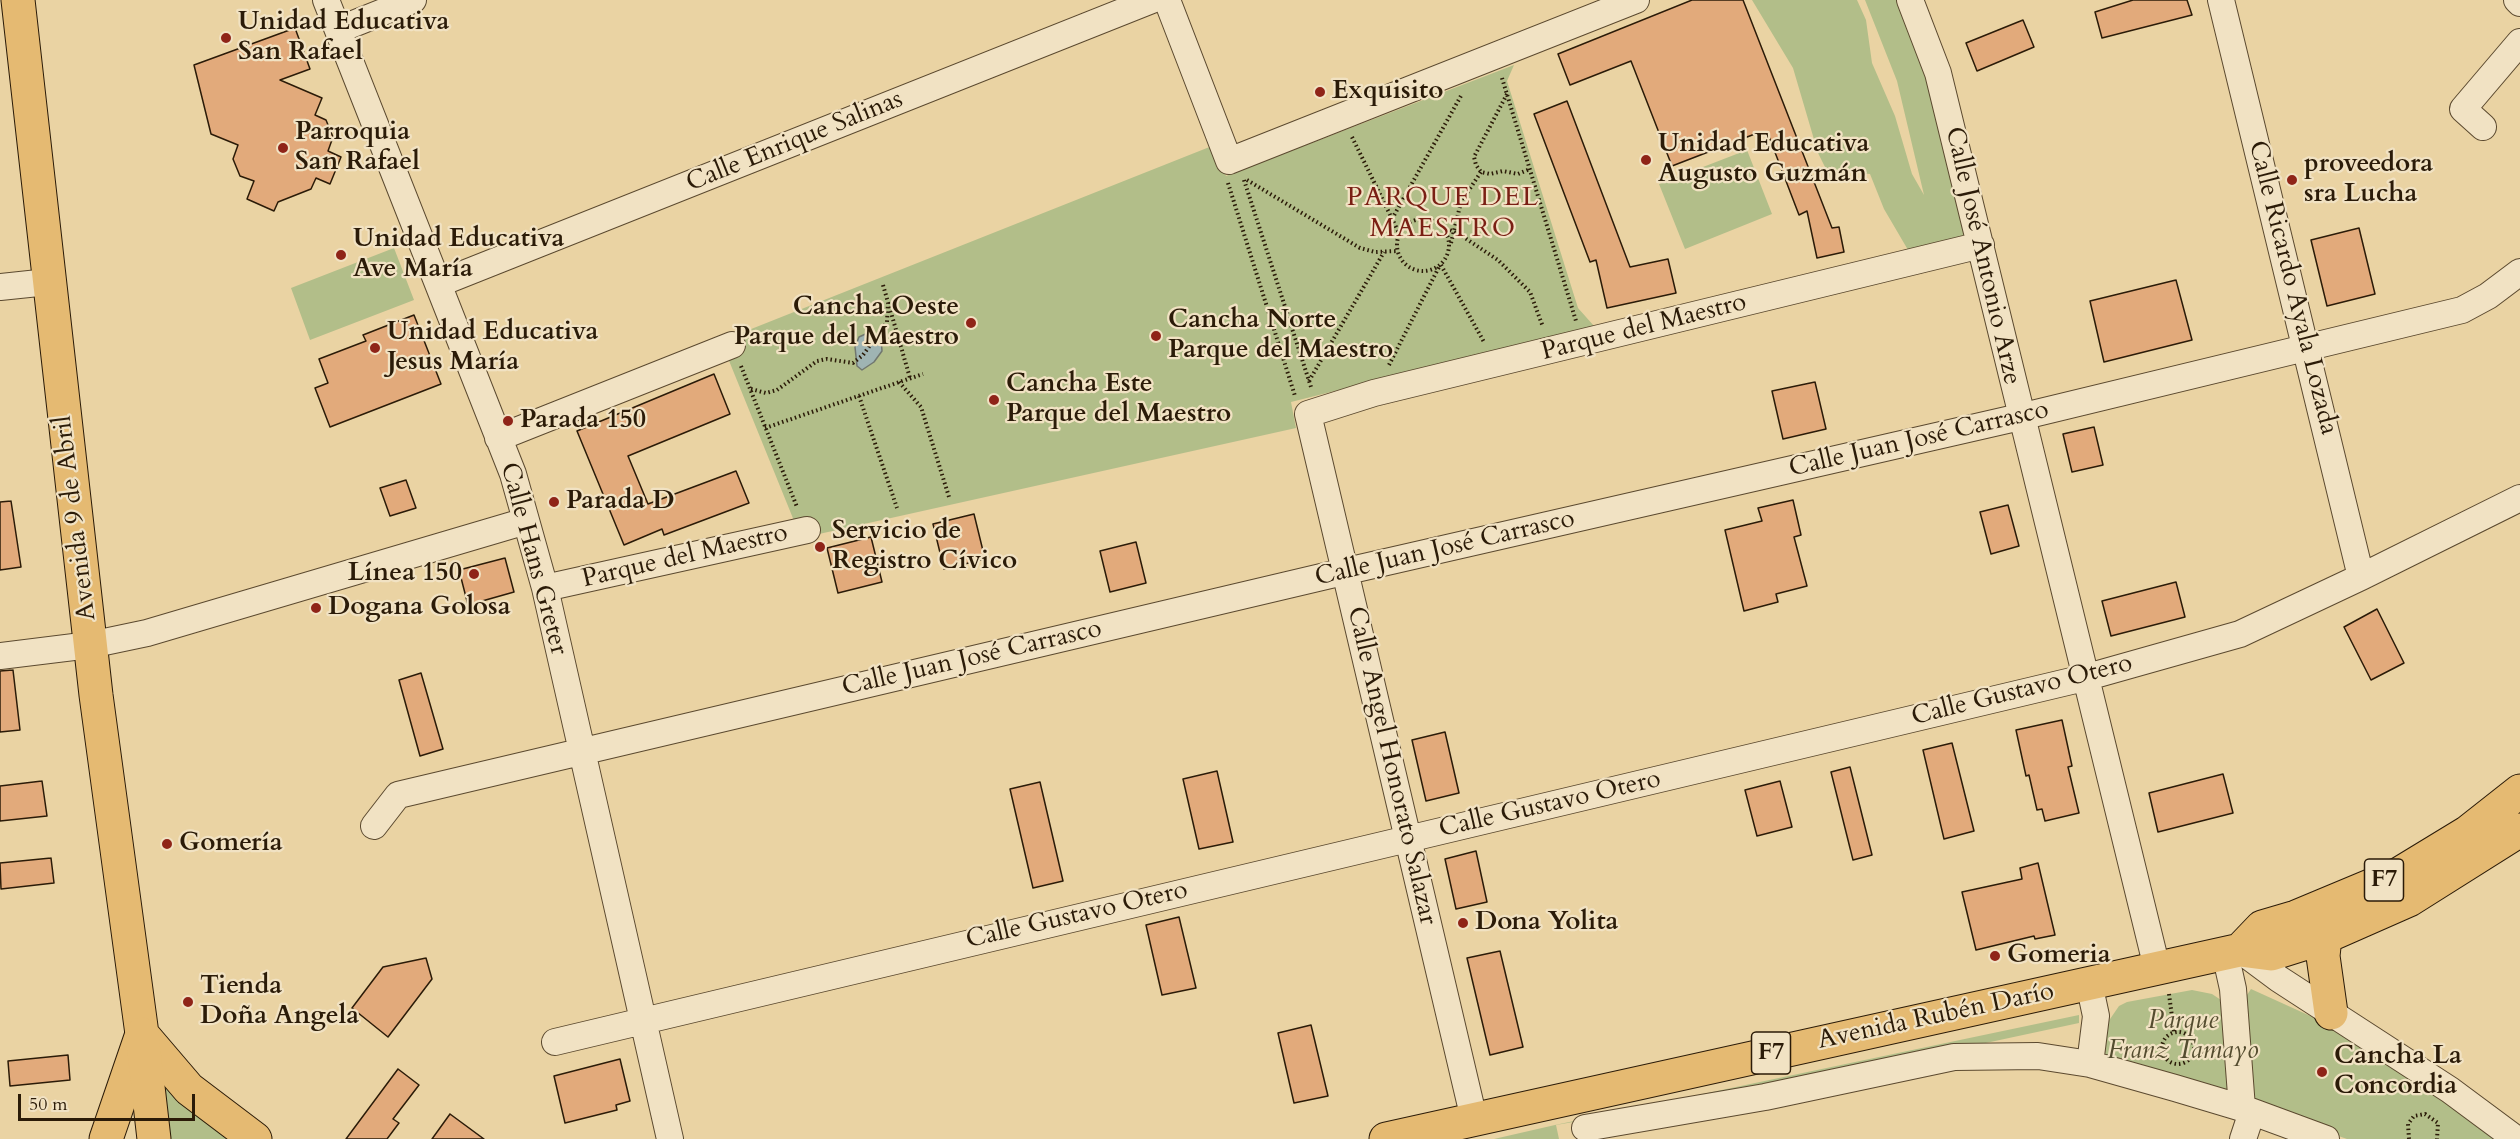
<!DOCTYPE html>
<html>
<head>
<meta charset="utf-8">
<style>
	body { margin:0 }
	#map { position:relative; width:2520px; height:1139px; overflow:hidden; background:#ead3a3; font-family:Cardo,serif }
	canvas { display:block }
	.scale { position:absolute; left:18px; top:1094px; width:177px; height:27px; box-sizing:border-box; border:3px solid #2b1b08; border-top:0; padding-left:8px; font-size:18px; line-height:21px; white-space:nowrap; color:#2b1b08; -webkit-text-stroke:4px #f1e2c3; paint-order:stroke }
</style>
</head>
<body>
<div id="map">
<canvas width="2520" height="1139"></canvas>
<div class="scale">50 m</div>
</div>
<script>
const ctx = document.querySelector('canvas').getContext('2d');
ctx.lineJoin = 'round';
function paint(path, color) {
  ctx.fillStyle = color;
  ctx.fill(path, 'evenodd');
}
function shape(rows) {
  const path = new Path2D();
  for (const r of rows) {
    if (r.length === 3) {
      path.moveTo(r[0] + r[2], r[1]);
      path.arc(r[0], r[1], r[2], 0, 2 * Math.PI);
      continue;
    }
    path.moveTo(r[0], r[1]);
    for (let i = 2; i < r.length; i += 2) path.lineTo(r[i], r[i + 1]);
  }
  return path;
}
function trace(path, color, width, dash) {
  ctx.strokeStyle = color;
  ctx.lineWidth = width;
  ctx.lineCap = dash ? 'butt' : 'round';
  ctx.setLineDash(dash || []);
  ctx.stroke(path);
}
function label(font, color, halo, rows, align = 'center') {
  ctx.font = font + ' Cardo,serif';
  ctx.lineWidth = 4.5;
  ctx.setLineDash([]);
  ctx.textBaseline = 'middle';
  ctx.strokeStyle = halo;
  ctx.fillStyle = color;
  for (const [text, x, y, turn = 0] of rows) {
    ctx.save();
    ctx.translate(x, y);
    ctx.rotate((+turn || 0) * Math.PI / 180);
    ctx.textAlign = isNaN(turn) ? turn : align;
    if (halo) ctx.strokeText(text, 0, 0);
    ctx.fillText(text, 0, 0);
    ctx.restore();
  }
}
paint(shape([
	[1752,0,1857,0,1866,20,1872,63,1895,116,1912,174,1924,195,1897,81,1865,0,1902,0,1926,60,1968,231,1963,241,1918,267,1884,209,1870,174,1849,172,1830,177,1818,153,1793,68],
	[1514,65,1507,81,1578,308,1594,326,1291,402,1296,428,801,538,721,341,1212,146,1226,176],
	[1747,150,1772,214,1685,249,1659,184],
	[394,248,414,300,310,340,291,288],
	[2251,989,2339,1029,2499,1139,2347,1139,2288,1118,2252,1098,2243,1001],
	[2192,990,2212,994,2224,1002,2228,1095,2101,1058,2108,1022,2119,1006,2127,1002],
	[2079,1015,2079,1023,1967,1047,1768,1088,1556,1125,1559,1139,1494,1139,1555,1125],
	[157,1071,237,1139,163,1139]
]), '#b2be89');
const water = shape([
	[872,331,881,339,882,351,874,362,862,370,857,366,855,347,859,337,872,331]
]);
paint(water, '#9fb4b3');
trace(water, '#71776f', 1.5);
const building = shape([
	[1692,0,1743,0,1832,228,1839,227,1844,252,1817,258,1807,211,1799,215,1768,134,1761,136,1760,132,1672,166,1631,61,1570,85,1558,54,1692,0],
	[2133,0,2187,0,2192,15,2102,38,2095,12,2133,0],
	[2023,20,2034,47,1977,71,1966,43,2023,20],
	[295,28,310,69,280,80,322,98,315,115,326,120,333,137,328,151,341,157,330,184,316,178,311,189,278,202,274,211,247,199,254,181,240,176,233,159,238,145,211,134,194,65,295,28],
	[1567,101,1630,267,1668,259,1676,293,1607,308,1596,260,1590,262,1534,114,1567,101],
	[2359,228,2375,294,2327,306,2311,240,2359,228],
	[2176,280,2192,340,2104,362,2090,301,2176,280],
	[414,315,441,384,330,427,315,388,328,383,319,359,366,341,363,335,414,315],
	[714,374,730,414,628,456,648,504,736,471,749,503,664,535,662,529,624,545,577,431,714,374],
	[1815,382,1826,429,1783,439,1772,391,1815,382],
	[2094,427,2103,465,2072,472,2063,434,2094,427],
	[406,480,416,508,390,516,380,488,406,480],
	[1793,500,1801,535,1794,537,1807,586,1776,594,1778,602,1744,611,1725,530,1762,521,1758,508,1793,500],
	[11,501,21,567,0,570,0,502,11,501],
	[2008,505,2019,546,1991,554,1980,512,2008,505],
	[974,514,985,559,944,569,933,524,974,514],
	[871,537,882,582,838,593,827,548,871,537],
	[1136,542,1146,583,1110,592,1100,551,1136,542],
	[505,558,514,592,468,605,459,570,505,558],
	[2176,582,2185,617,2111,636,2102,601,2176,582],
	[2377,609,2404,663,2371,680,2344,627,2377,609],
	[13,670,20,730,0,732,0,671,13,670],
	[421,673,443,749,420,756,399,680,421,673],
	[2062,720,2072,766,2068,767,2079,813,2045,821,2042,809,2037,810,2029,775,2026,776,2016,730,2062,720],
	[1445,732,1459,793,1426,801,1412,740,1445,732],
	[1952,743,1974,831,1944,839,1923,750,1952,743],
	[1850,767,1872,855,1853,860,1831,772,1850,767],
	[1217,771,1233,842,1199,849,1183,779,1217,771],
	[2223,774,2233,813,2158,832,2149,793,2223,774],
	[42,781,47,816,0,821,0,786,42,781],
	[1780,781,1792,827,1757,836,1745,790,1780,781],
	[1040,782,1063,881,1033,888,1010,789,1040,782],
	[1476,851,1487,902,1456,909,1445,859,1476,851],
	[51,858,54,883,1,889,0,863,51,858],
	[2038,863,2055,935,2035,939,2034,936,1976,950,1962,892,2022,879,2020,868,2038,863],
	[1179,917,1196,988,1162,995,1146,925,1179,917],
	[1500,951,1523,1047,1490,1055,1467,958,1500,951],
	[426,958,432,979,388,1037,352,1008,383,967,426,958],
	[1311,1025,1328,1096,1294,1103,1278,1033,1311,1025],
	[68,1055,70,1080,10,1086,8,1061,68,1055],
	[620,1059,630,1101,616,1105,617,1110,565,1123,554,1076,620,1059],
	[398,1069,419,1085,393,1119,399,1123,387,1139,346,1139,398,1069],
	[450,1114,484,1139,432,1139,450,1114]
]);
paint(building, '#e2aa7b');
trace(building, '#2b1b08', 1.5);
const minor = shape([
	[326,0,513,474,545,588,670,1139],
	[1167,0,1229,161,1636,0],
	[1910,0,1938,73,2157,968],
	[2221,0,2361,577],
	[2517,0,2520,3],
	[338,30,413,0],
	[2483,127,2463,109,2520,42],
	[438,284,1152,0],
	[0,287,48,282],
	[498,438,732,345],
	[545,588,807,530],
	[0,656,90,645,147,633,526,521],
	[374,826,398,795,1347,571,2020,417,2462,310,2488,296,2520,272],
	[2240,950,2279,979,2450,1090,2516,1139],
	[2225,953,2233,989,2242,1108],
	[2089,983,2096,1016,2090,1064],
	[555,1042,2084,678,2240,634,2361,577,2520,498],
	[1474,1119,1308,414,1374,393,1981,245],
	[1585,1128,1765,1097,1954,1057,2038,1056,2090,1064,2175,1088,2242,1108,2326,1139],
	[2243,1139,2252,1112]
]);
const major = shape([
	[18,0,96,695,142,1034,106,1139],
	[142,1034,189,1089,255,1139]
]);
const highway = shape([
	[2325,937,2323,956,2331,1013],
	[2240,950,2262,927,2296,917,2399,874,2468,832,2520,791],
	[142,1034,154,1139],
	[1386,1139,2240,950,2271,954,2325,937,2409,900,2520,830]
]);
trace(minor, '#5b492f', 28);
trace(major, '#2b1b08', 35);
trace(highway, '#2b1b08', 35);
trace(shape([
	[1502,78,1576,321],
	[1507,94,1474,157,1476,165,1481,172,1490,174,1503,171,1518,174,1530,169],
	[1352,137,1399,233],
	[1244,180,1311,387],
	[1247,180,1360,248,1375,252,1397,251],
	[1228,183,1295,396],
	[1423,245,26],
	[1392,219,1462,94],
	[1442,226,1462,236,1498,260,1530,292,1543,327],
	[1451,243,1461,202,1481,172],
	[1441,265,1484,342],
	[883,285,910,378],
	[1389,365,1440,265],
	[741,366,797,507],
	[1309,381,1384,252],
	[899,382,921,407,949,497],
	[751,389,766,393,777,390,817,361,827,359,853,363,863,355,887,322,888,303],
	[859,396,897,508],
	[765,428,923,374],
	[2169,994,2174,1032],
	[2178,1048,16],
	[2193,1051,2216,1056],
	[2409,1139,2408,1124,2414,1116,2425,1114,2438,1123,2437,1139]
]), '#2b1b08', 4, [1.5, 3]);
trace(minor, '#f1e2c3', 26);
trace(major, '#e5ba72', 33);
trace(highway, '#e5ba72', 33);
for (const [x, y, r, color] of [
	[226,38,6,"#8f2418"],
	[1320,92,6,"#8f2418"],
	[283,148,6,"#8f2418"],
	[1646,160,6,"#8f2418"],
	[2292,180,6,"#8f2418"],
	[341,255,6,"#8f2418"],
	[971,323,6,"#8f2418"],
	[1156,336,6,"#8f2418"],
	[375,348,6,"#8f2418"],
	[994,400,6,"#8f2418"],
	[508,421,6,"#8f2418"],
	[554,502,6,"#8f2418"],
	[820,547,6,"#8f2418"],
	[474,574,6,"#8f2418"],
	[316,608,6,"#8f2418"],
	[167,844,6,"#8f2418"],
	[1463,923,6,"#8f2418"],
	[1995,956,6,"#8f2418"],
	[188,1002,6,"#8f2418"],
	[2322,1072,6,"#8f2418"]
]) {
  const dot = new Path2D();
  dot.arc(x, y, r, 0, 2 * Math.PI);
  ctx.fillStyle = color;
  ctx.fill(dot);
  trace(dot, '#f1e2c3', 2);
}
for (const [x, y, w] of [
	[2384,880,39],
	[1771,1053,39]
]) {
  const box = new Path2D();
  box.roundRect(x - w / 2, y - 21, w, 42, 4.5);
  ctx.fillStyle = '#f1e2c3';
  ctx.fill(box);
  trace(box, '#2b1b08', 1.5);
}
label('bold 24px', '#2b1b08', null, [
	["F7",2384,880],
	["F7",1771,1053]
]);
label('bold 26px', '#2b1b08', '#f1e2c3', [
	["Unidad Educativa",238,23],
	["San Rafael",238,53],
	["Exquisito",1332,92],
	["Parroquia",295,133],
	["San Rafael",295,163],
	["Unidad Educativa",1658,145],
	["Augusto Guzmán",1658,175],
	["proveedora",2304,165],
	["sra Lucha",2304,195],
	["Unidad Educativa",353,240],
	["Ave María",353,270],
	["Cancha Oeste",959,308,"right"],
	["Parque del Maestro",959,338,"right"],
	["Cancha Norte",1168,321],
	["Parque del Maestro",1168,351],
	["Unidad Educativa",387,333],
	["Jesus María",387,363],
	["Cancha Este",1006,385],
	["Parque del Maestro",1006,415],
	["Parada 150",520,421],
	["Parada D",566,502],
	["Servicio de",832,532],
	["Registro Cívico",832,562],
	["Línea 150",462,574,"right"],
	["Dogana Golosa",328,608],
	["Gomería",179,844],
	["Dona Yolita",1475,923],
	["Gomeria",2007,956],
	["Tienda",200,987],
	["Doña Angela",200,1017],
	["Cancha La",2334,1057],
	["Concordia",2334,1087]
], 'left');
label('26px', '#2b1b08', '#f1e2c3', [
	["Calle Enrique Salinas",795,142,-22],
	["Calle José Antonio Arze",1982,256,77],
	["Calle Ricardo Ayala Lozada",2292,288,76],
	["Parque del Maestro",1644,328,-14],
	["Calle Juan José Carrasco",1919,440,-13],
	["Avenida 9 de Abril",76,518,-97],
	["Calle Juan José Carrasco",1445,549,-13],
	["Parque del Maestro",685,557,-13],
	["Calle Hans Greter",533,559,75],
	["Calle Juan José Carrasco",972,659,-13],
	["Calle Gustavo Otero",2022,691,-14],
	["Calle Angel Honorato Salazar",1391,766,77],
	["Calle Gustavo Otero",1550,805,-13],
	["Calle Gustavo Otero",1077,916,-13],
	["Avenida Rubén Darío",1936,1017,-12]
]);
label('italic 26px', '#544c2f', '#f1e2c3', [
	["Parque",2183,1022],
	["Franz Tamayo",2183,1052]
]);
ctx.letterSpacing = '1.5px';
label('27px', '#7a1f14', '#f1e2c3', [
	["PARQUE DEL",1443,199],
	["MAESTRO",1443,230]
]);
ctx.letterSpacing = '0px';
</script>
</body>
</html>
